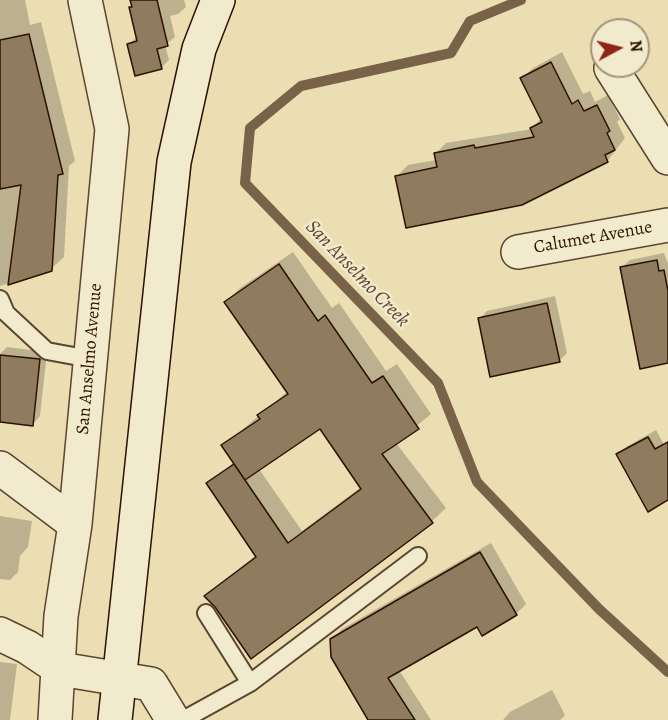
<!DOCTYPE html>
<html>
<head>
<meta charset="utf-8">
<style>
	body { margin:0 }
	#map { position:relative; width:668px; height:720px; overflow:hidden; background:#eadeb2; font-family:Alegreya,serif }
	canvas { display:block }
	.north { position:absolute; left:590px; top:18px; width:60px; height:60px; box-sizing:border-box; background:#f1eacd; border:2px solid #a3937c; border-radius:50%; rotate:83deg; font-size:16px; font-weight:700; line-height:24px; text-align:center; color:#2d1103 }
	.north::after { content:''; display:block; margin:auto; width:21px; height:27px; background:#8f2418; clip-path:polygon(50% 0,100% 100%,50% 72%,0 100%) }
</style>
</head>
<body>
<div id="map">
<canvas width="668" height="720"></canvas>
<div class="north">N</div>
</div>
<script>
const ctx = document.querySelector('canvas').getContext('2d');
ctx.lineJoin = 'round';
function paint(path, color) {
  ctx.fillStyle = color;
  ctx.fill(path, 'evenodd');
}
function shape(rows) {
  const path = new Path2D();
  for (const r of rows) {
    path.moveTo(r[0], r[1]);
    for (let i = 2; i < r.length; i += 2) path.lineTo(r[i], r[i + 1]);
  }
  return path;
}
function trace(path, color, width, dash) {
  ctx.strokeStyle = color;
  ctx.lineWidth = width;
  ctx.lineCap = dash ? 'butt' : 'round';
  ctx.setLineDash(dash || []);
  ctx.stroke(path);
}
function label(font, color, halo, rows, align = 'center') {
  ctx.font = font + ' Alegreya,serif';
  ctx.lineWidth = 5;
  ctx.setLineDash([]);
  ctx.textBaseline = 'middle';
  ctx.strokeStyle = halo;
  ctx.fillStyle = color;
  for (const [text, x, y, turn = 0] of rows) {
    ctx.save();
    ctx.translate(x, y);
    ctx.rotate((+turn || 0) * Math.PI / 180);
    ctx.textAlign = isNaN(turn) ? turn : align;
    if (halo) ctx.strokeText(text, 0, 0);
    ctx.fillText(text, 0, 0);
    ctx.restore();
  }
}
paint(shape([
	[0,0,25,0,30,25,41,22,75,161,69,166,64,257,51,269,0,286],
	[130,0,184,0,186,7,178,14,170,16,175,37,165,45,169,60,161,68,129,44,138,36],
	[562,52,583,94,590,91,595,102,608,95,620,119,617,122,625,138,608,160,522,203,397,176,408,165,436,160,435,154,446,143,532,129,541,118,522,79,533,68],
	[293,252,332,308,339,303,386,371,397,364,431,414,396,443,446,508,432,521,251,657,216,606,206,596,256,555,208,484,234,462,223,446,288,391,226,302,240,288],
	[320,427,361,487,302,531,259,469],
	[664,253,668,264,668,361,622,267,630,260],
	[555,296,567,353,560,360,479,319,487,311],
	[7,347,47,352,40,416,33,424,0,421,0,354],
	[656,430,668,452,668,499,618,455,626,447],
	[0,516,32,521,28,547,20,556,18,572,10,580,0,579],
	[491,543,526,604,516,614,478,625,399,670,431,720,369,720,332,640,342,629],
	[0,662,17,664,10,720,0,720],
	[552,690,565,715,560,720,503,720,510,712]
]), '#0003');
trace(shape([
	[521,0,470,21,451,53,301,86,250,128,245,183,438,383,477,482,599,609,668,672]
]), '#786248', 10);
const building = shape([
	[130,0,157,0,168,46,157,49,162,69,135,76,127,44,137,41,129,7,132,7,130,0],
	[29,34,63,174,58,175,52,271,8,285,21,185,0,189,0,40,29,34],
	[551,62,572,104,578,100,584,111,597,105,610,131,607,133,615,150,605,155,608,162,522,205,406,228,395,176,437,167,434,153,474,145,475,148,534,137,530,128,542,122,520,78,551,62],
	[657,260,659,271,664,270,668,291,668,363,640,369,620,267,657,260],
	[279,264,318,321,325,315,372,383,383,376,419,429,382,454,433,523,251,659,215,607,204,596,256,557,206,483,234,464,288,543,361,489,320,429,245,480,221,445,260,419,257,415,288,394,224,302,279,264],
	[547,303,560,362,490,377,478,318,547,303],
	[0,355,40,359,33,426,0,422,0,355],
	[648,437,655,449,668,442,668,500,648,512,616,454,648,437],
	[480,552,517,615,482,636,477,627,388,678,415,720,368,720,331,657,330,639,480,552]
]);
paint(building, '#8f7c5e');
trace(building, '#2d1103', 1.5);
const lane = shape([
	[0,299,6,313,47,351,90,359],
	[206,613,250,683],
	[183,720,250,683,418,556]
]);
const street = shape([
	[611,68,668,158],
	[518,252,668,225],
	[0,468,75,524],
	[0,634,27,647,60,669,151,684,173,720],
	[55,720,61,616,75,524,112,129,85,0]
]);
const secondary = shape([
	[115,720,174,162,199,49,218,0]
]);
trace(lane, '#5c442f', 20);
trace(street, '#5c442f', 36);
trace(secondary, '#2d1103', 36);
trace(lane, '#f1eacd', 16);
trace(street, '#f1eacd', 33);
trace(secondary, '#f1eacd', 33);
label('18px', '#2d1103', '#f1eacd', [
	["Calumet Avenue",593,238,-10],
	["San Anselmo Avenue",90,359,-85]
]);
label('italic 20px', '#5f4731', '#f1eacd', [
	["San Anselmo Creek",357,274,46]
]);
</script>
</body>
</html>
